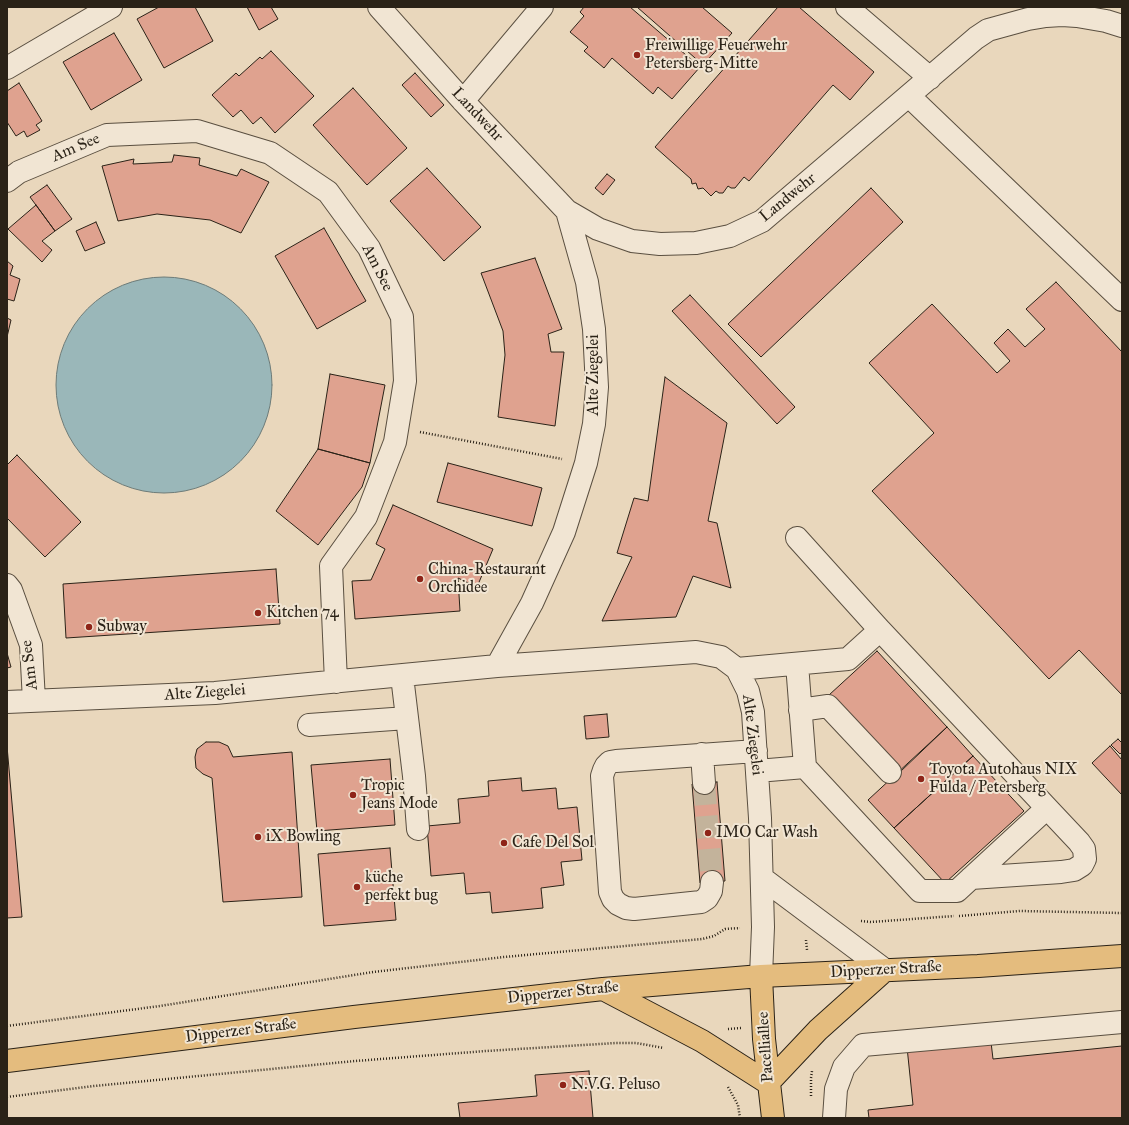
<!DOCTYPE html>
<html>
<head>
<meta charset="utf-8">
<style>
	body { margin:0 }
	#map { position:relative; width:1129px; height:1125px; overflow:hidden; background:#e9d7bc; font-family:"IM FELL Great Primer",serif }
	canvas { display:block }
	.frame { position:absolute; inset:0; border:8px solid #2a2217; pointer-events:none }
</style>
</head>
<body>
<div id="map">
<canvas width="1129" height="1125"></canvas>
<div class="frame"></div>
</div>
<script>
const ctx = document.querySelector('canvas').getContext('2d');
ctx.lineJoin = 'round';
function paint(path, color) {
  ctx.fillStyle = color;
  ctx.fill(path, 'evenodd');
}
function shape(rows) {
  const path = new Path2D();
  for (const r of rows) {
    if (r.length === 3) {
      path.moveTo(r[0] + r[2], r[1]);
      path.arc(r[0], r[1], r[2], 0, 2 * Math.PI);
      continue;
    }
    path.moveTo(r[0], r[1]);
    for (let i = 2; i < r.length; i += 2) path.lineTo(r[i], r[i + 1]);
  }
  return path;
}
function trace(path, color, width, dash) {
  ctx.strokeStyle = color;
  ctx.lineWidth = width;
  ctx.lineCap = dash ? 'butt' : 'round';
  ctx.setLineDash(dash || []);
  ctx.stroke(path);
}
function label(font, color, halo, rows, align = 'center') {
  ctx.font = font + ' "IM FELL Great Primer",serif';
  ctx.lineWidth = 4;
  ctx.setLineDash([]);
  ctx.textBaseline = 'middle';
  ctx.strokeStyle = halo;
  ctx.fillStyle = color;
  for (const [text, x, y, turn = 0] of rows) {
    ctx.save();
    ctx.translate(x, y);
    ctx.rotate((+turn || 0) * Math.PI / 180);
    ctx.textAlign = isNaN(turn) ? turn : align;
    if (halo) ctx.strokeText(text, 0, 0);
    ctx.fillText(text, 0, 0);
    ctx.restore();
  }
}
const water = shape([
	[164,385,108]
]);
paint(water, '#9ab7b9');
trace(water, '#6d7b78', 1);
const building = shape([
	[159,7,195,7,213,41,164,68,137,19,159,7],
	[247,7,271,7,278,19,259,30,247,7],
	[584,7,630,7,700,67,672,99,658,87,653,94,612,58,604,68,584,51,588,47,570,32,584,16,580,12,584,7],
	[637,7,702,7,732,33,703,65,637,7],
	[778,7,799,7,874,72,850,100,833,85,749,181,744,177,735,188,731,188,728,186,723,193,719,193,716,191,711,196,703,188,698,189,696,183,692,184,691,179,655,147,778,7],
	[114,33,142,80,91,110,63,62,114,33],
	[271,51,314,96,275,133,261,117,253,124,241,110,233,117,212,95,236,73,239,76,260,57,262,59,271,51],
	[415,73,444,105,431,117,402,85,415,73],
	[19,83,42,121,36,125,40,130,27,137,24,131,16,136,7,122,7,91,19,83],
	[353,88,407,148,367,185,313,125,353,88],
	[174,155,200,158,199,165,237,176,241,169,269,182,241,233,210,220,157,214,118,221,102,166,134,159,133,164,172,162,174,155],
	[427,168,481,227,444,261,390,201,427,168],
	[607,174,615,180,603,195,595,188,607,174],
	[47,185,72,219,55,231,30,197,47,185],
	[871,188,903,222,761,357,728,324,871,188],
	[36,205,55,231,42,241,52,250,42,262,8,229,36,205],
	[96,222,105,243,85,251,76,231,96,222],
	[324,228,366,301,317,329,275,256,324,228],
	[535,258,562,329,548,334,551,352,564,352,555,426,498,417,505,355,503,331,481,273,535,258],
	[7,261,13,266,10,275,20,279,14,301,7,299,7,261],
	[1056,282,1122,352,1122,695,1079,650,1049,679,872,491,934,433,869,363,932,304,997,373,1010,361,994,343,1008,329,1025,347,1045,329,1026,309,1056,282],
	[690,295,795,407,777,424,672,311,690,295],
	[7,318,11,320,7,337,7,318],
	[330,374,385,385,370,463,318,449,330,374],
	[665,377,727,423,708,521,717,523,731,588,693,576,676,617,602,621,632,557,617,553,634,498,648,501,665,377],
	[318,449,370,463,362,487,318,545,276,511,318,449],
	[17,455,81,522,45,557,7,518,7,465,17,455],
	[448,463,542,488,532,526,437,502,448,463],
	[393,505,493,549,477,587,458,578,460,611,355,619,352,581,371,580,385,549,376,544,393,505],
	[276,569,280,624,66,638,63,584,276,569],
	[877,651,947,727,900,772,829,695,877,651],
	[7,653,11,667,7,668,7,653],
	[607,714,609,737,586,739,584,716,607,714],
	[947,727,973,756,894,828,868,800,947,727],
	[1118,739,1122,743,1122,752,1120,754,1111,745,1118,739],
	[206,742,219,742,228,746,233,757,292,752,302,897,223,902,212,778,203,774,196,768,195,757,197,749,206,742],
	[7,746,22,917,7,918,7,746],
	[1110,746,1122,760,1122,795,1092,763,1110,746],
	[973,756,1024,811,945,883,894,828,973,756],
	[390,759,395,825,317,831,311,765,390,759],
	[521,778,522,791,556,788,558,809,577,807,582,860,561,862,564,885,541,888,543,908,492,913,490,892,466,894,464,873,431,876,427,826,460,823,458,799,489,796,488,781,521,778],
	[717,782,725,881,700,883,692,784,717,782],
	[390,848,396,920,324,926,318,854,390,848],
	[991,1042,993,1059,1122,1046,1122,1118,869,1118,868,1110,913,1105,907,1047,991,1042],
	[589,1071,593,1118,460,1118,458,1103,537,1096,535,1075,589,1071]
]);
paint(building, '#dfa28f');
trace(building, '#2a2217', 1);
trace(shape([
	[704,783,712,882]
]), '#c3b39b', 22, [22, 11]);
const minor = shape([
	[379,7,463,101,567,211,598,229,632,241,660,244,696,243,730,236,762,221,976,38,988,30,1028,19,1046,16,1062,15,1077,16,1106,21,1122,26],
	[847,7,930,78],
	[7,68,111,7],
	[909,96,1122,300],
	[463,101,542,7],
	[7,181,19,172,107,135,197,131,270,153,328,192,369,248,402,317,405,381,395,442,366,517,331,566,336,682],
	[797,538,880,630],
	[7,585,11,590,31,645,34,701],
	[797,664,805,767],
	[497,666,532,603,564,532,586,463,594,424,597,387,594,329,587,282,567,211],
	[737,669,848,659,880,630,1047,808,957,891,920,891,805,767,757,771],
	[402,676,414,776,418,829],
	[7,702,215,693,497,666,668,654,696,652,721,657,737,669,748,691,753,712,760,818,763,927,761,976],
	[800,710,828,706,890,772],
	[309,725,407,718],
	[702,754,704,783],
	[762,878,885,970],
	[971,878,1061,872,1074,870,1082,865,1085,859,1084,849,1079,842,1047,808],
	[712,882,711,891,707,898,701,902,634,909,626,908,618,904,613,899,610,892,602,776,604,770,606,766,610,762,616,761,756,751],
	[834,1118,836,1089,844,1067,863,1045,1122,1022]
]);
const major = shape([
	[761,976,764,1039,773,1118],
	[603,989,702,1041,768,1083],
	[7,1061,354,1017,603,989,761,976,978,966,1122,956],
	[768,1083,818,1030,885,970]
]);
trace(minor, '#5a4f40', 24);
trace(major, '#2a2217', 24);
trace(shape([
	[420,432,562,459],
	[959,916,1020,911,1122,913],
	[861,921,871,922,954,916],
	[806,940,807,950],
	[7,1026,160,1006,373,972,504,957,702,939,714,936,725,929,740,928],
	[728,1029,741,1028],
	[728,1087,738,1105,740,1118],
	[811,1096,811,1078,812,1071],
	[7,1097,94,1086,355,1061,486,1051,616,1043,636,1043,664,1048]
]), '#2a2217', 2.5, [1, 2]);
trace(minor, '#f1e5d3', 22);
trace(major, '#e4bc7e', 22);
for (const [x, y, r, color] of [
	[637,55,4,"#8f2418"],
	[420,579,4,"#8f2418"],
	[258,613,4,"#8f2418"],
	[89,627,4,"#8f2418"],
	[921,779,4,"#8f2418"],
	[353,795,4,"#8f2418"],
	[708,833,4,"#8f2418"],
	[258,837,4,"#8f2418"],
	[504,843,4,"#8f2418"],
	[357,887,4,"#8f2418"],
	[563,1085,4,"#8f2418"]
]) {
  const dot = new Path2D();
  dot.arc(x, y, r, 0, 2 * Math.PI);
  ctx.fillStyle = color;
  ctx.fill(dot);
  trace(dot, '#f1e5d3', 1.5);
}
label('16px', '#2a2217', '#f1e5d3', [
	["Freiwillige Feuerwehr",645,46],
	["Petersberg-Mitte",645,64],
	["China-Restaurant",428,570],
	["Orchidee",428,588],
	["Kitchen 74",266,613],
	["Subway",97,627],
	["Toyota Autohaus NIX",929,770],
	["Fulda / Petersberg",929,788],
	["Tropic",361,786],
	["Jeans Mode",361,804],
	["IMO Car Wash",716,833],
	["iX Bowling",266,837],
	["Cafe Del Sol",512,843],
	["küche",365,878],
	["perfekt bug",365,896],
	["N.V.G. Peluso",571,1085]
], 'left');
label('16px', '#2a2217', '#f1e5d3', [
	["Landwehr",477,115,47],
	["Am See",76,148,-23],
	["Landwehr",788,198,-39],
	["Am See",377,268,63],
	["Alte Ziegelei",594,375,-90],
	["Am See",30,665,-97],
	["Alte Ziegelei",205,693,-4],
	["Alte Ziegelei",752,735,83],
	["Dipperzer Straße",886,970,-3],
	["Dipperzer Straße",563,993,-6],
	["Dipperzer Straße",241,1031,-7],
	["Pacelliallee",766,1047,-94]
]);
</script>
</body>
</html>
